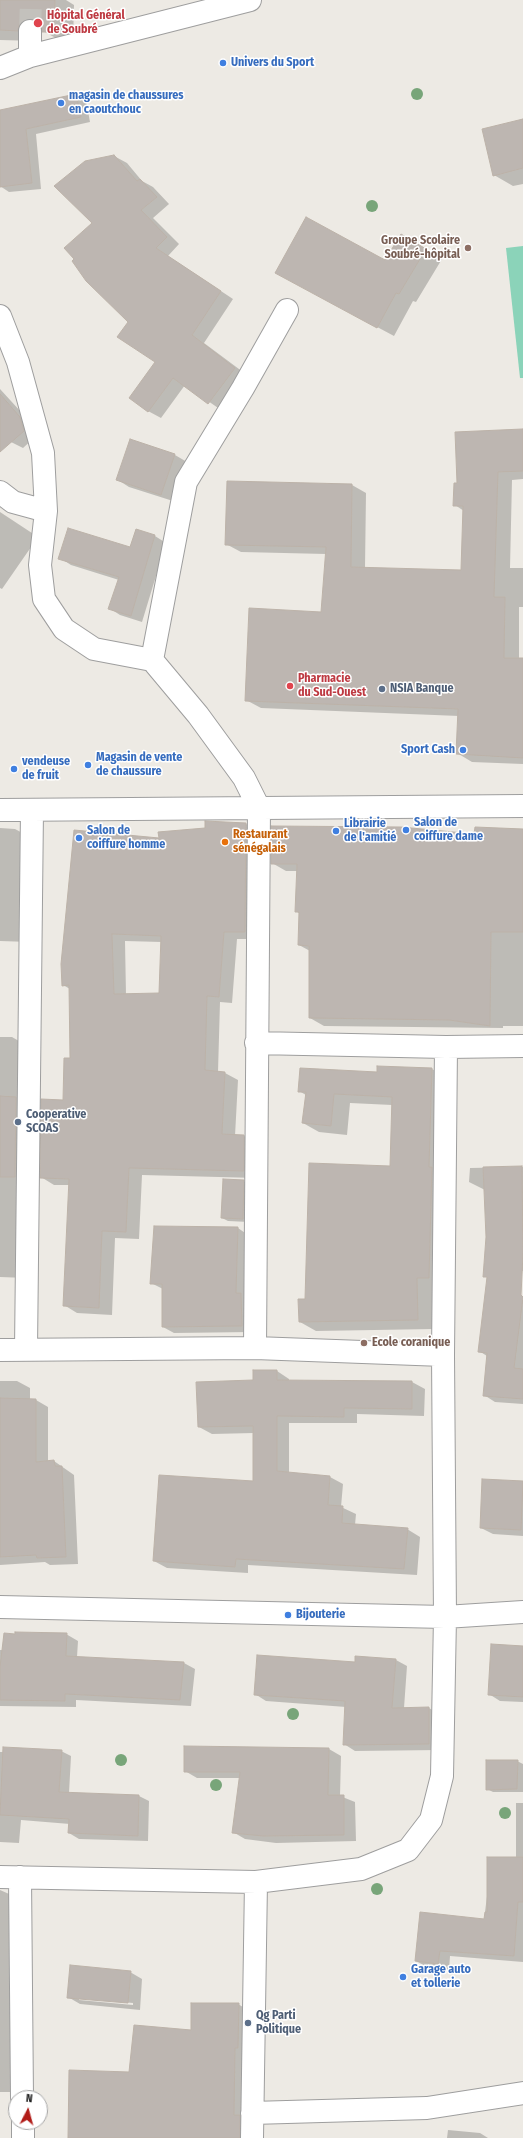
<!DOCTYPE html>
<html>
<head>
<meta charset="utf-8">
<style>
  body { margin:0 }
  #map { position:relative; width:523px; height:2138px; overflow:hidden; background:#edeae4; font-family:"Fira Sans Condensed",sans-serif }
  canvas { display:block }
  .north { position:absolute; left:8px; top:2090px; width:40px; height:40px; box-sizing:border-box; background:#fff; border:1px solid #a5a5a5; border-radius:50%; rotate:6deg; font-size:11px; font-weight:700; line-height:16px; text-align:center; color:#1d1d1d }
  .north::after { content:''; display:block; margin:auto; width:14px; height:18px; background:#b11c18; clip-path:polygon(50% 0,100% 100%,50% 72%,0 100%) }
</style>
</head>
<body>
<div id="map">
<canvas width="523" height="2138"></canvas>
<div class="north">N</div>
</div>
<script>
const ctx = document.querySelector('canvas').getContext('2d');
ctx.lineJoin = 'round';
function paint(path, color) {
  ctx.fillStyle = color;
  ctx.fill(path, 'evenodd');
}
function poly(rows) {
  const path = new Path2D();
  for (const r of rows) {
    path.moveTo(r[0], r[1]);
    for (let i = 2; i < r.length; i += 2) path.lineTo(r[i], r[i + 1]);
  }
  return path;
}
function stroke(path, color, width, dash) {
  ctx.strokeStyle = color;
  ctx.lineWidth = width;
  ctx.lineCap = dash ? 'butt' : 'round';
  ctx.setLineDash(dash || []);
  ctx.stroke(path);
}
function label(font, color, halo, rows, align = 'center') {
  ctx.font = font + ' "Fira Sans Condensed",sans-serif';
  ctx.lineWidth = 3;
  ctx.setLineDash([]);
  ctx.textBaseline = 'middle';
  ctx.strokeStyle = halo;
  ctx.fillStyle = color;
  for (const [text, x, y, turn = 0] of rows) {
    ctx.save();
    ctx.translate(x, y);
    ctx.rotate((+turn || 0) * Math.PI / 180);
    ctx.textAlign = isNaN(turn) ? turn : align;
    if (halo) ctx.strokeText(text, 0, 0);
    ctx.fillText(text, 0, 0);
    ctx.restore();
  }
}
const pitch = poly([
  [523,246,523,378,520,378,506,248]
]);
const shadow = poly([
  [0,0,66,0,74,5,73,43,63,42,43,31,38,36,37,41,0,40],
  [76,95,86,100,90,122,36,134,41,189,9,192,0,186,0,111],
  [523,120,523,184,513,186,494,175],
  [114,156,127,163,142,181,153,187,169,204,153,218,179,244,168,256,233,299,204,343,247,375,221,410,185,385,161,418,148,411,156,362,129,321,93,223],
  [401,235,442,259,416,302,413,301,394,336,293,282,386,261],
  [0,389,32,424,35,437,23,448,11,442,0,446],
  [523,429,523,479,512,480,510,568,523,568,523,607,519,607,519,659,523,659,523,764,472,762,457,753,459,716,261,708,246,700,322,613,326,554,241,552,226,544,352,485,366,493,365,568,462,571,464,511,455,505,458,484],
  [131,440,175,455,187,462,173,501,129,487,118,480],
  [0,512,38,537,2,589,0,588],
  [136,530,155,536,166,543,142,622,120,615,109,608,119,580,71,565,60,558,130,548],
  [206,822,246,824,259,831,258,939,237,939,232,1003,220,1002,218,1072,225,1073,238,1080,235,1136,244,1136,257,1143,257,1178,142,1175,139,1239,115,1238,112,1315,77,1313,64,1305,70,1185,54,1185,41,1177,64,1102,71,1059,70,989,63,985,160,839,206,829],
  [125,941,162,942,160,994,126,995],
  [0,828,15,829,28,836,30,942,0,941],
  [523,830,523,1026,503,1026,503,1028,324,1026,310,1018,310,951,299,945,300,914,296,911,298,871,286,871,272,863],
  [0,1037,12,1037,24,1044,27,1278,0,1277],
  [378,1067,432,1069,448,1078,434,1329,316,1331,300,1322,306,1300,391,1167,392,1105,350,1103,347,1135,319,1132,303,1123,306,1095,299,1091,378,1073],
  [523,1167,523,1271,498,1270,487,1237,485,1190,469,1182,470,1168],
  [243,1181,249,1184,249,1222,228,1221,222,1218],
  [238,1228,248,1235,252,1332,174,1333,163,1327,163,1289,151,1283],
  [486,1295,523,1300,523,1404,495,1402,484,1395,487,1356,479,1351],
  [277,1371,289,1379,289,1381,412,1382,425,1389,424,1416,357,1414,357,1423,289,1423,289,1473,330,1477,343,1484,341,1507,356,1514,355,1525,407,1529,420,1537,417,1575,248,1565,248,1573,167,1568,154,1561,254,1482,254,1433,212,1434,199,1427,254,1381],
  [0,1381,17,1381,30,1388,30,1400,36,1400,48,1407,48,1462,54,1461,74,1475,78,1564,50,1565,45,1562,0,1565],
  [483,1480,523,1482,523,1536,493,1534,481,1528],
  [4,1634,66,1634,78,1641,77,1657,184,1663,195,1669,191,1706,76,1700,76,1707,0,1706,0,1650,3,1650],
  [523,1647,523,1702,500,1701,489,1694],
  [396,1660,407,1666,404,1708,429,1708,440,1715,440,1750,355,1751,344,1744,346,1707,266,1701,255,1694,355,1663],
  [329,1749,341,1756,340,1796,355,1802,356,1841,276,1843,245,1839,233,1832,240,1778,197,1778,185,1771],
  [61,1751,71,1756,69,1793,139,1796,149,1801,148,1841,79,1839,69,1833,70,1824,21,1820,19,1843,0,1842,0,1752],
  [517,1761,523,1764,523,1792,493,1792,487,1789],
  [516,1803,523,1803,523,1962,450,1956,449,1970,427,1967,416,1961,484,1920,488,1888,516,1858],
  [0,1890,16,1897,20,2092,0,2092],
  [130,1972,142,1979,140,2010,80,2004,68,1997],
  [79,1998,133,2003,133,2005,79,2000],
  [238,2004,251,2012,252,2138,69,2138,130,2073,192,2032],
  [448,2130,480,2133,488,2138,447,2138]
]);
const building = poly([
  [0,0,55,0,54,32,42,32,41,24,30,19,23,20,19,25,18,31,0,30,0,0],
  [76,94,81,117,26,129,32,183,0,187,0,110,76,94],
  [523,119,523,168,493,176,482,129,523,119],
  [114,155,137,181,140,179,157,197,141,210,167,237,156,248,221,291,192,335,235,368,208,404,173,378,148,412,129,398,155,362,117,337,128,322,86,281,72,261,74,259,64,248,92,223,54,186,85,161,114,155],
  [306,217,385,260,401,234,426,249,399,294,396,293,377,328,275,273,306,217],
  [0,394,20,417,24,431,0,452,0,394],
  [523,429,523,471,498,472,494,597,505,597,504,658,523,658,523,758,456,754,458,709,245,701,249,608,321,612,326,547,225,545,227,481,352,484,351,567,461,570,463,506,453,506,454,483,457,483,455,432,523,429],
  [130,439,175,454,161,495,116,480,130,439],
  [68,528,130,547,136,529,155,535,131,616,108,609,119,577,58,559,68,528],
  [205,821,246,823,245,932,224,932,219,997,207,996,205,1070,225,1072,222,1134,244,1135,244,1171,129,1168,126,1232,102,1231,99,1308,63,1306,69,1179,40,1178,41,1099,63,1100,64,1058,70,1058,69,985,62,986,61,964,74,830,159,838,158,832,205,828,205,821],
  [112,934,161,936,159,993,114,994,112,934],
  [271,826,401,827,474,834,475,827,523,829,523,932,491,932,490,1026,449,1020,309,1018,309,946,298,945,299,912,295,912,297,864,271,864,271,826],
  [377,1066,432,1068,429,1167,432,1167,429,1278,417,1278,418,1320,299,1322,298,1299,305,1299,309,1163,390,1166,392,1097,334,1094,331,1126,302,1123,306,1092,298,1092,300,1068,377,1072,377,1066],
  [0,1096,16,1097,15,1177,0,1177,0,1096],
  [522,1166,523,1254,521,1295,523,1297,514,1368,523,1369,523,1399,483,1396,487,1353,478,1352,487,1277,483,1277,486,1237,483,1167,522,1166],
  [223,1179,244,1180,243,1219,221,1218,223,1179],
  [154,1226,238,1227,236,1293,241,1293,242,1326,162,1327,162,1284,150,1284,154,1226],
  [253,1370,277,1370,277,1380,412,1381,412,1409,344,1408,344,1417,277,1416,277,1471,330,1476,328,1505,343,1506,342,1523,408,1528,404,1569,236,1559,235,1567,153,1561,159,1475,253,1481,253,1426,198,1427,196,1382,253,1380,253,1370],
  [0,1398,36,1399,36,1462,54,1460,55,1466,62,1466,66,1557,37,1558,36,1555,0,1557,0,1398],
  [482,1479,523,1481,521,1530,480,1528,482,1479],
  [15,1632,67,1633,66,1656,184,1662,180,1700,65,1694,65,1701,0,1700,0,1667,4,1633,15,1634,15,1632],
  [491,1644,523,1646,523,1697,488,1695,491,1644],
  [257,1655,355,1662,355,1656,396,1659,392,1708,429,1707,429,1744,343,1745,345,1701,254,1695,257,1655],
  [184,1746,329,1748,328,1795,344,1795,344,1835,263,1836,232,1833,240,1772,184,1772,184,1746],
  [3,1747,62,1750,59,1792,139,1795,138,1836,68,1833,69,1819,0,1815,3,1747],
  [486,1760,518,1760,517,1789,486,1790,486,1760],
  [487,1857,523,1857,523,1902,518,1902,514,1956,440,1951,438,1964,415,1961,420,1912,484,1919,485,1912,487,1912,487,1857],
  [70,1965,131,1971,128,2003,67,1998,70,1965],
  [191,2003,239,2003,238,2048,235,2048,234,2115,240,2115,240,2138,68,2138,69,2070,129,2072,134,2025,191,2030,191,2003]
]);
const minorTunnel = poly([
  [30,31,31,0]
]);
const minor = poly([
  [30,31,30,56],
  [0,68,30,56,250,0],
  [0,316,18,362,43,453,46,511,40,565,44,599,64,629,94,649,152,660,198,715,244,778,259,808,255,1348],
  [0,492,13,502,46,511],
  [152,660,186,482,243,388,287,310],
  [0,810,523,806],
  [256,1043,446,1047,523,1046],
  [26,1349,32,810],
  [0,1350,255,1348,443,1355],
  [0,1607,445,1617,523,1612],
  [0,1877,256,1882,361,1869,408,1850,431,1820,442,1776,445,1617,443,1355,446,1047],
  [20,1877,22,2098],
  [252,2113,427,2108,523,2093],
  [23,2122,23,2138],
  [252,2138,256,1882]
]);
const trees = [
  [417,94],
  [372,206],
  [293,1714],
  [121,1760],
  [216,1785],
  [505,1813],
  [377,1889]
];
const markers = [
  [38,23,5,"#e0444e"],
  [223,63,4,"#3f7fe0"],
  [61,103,4,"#3f7fe0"],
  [468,248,4,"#8d6e63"],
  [290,686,4,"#e0444e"],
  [382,689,4,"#5c6f8a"],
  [463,750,4,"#3f7fe0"],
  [88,765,4,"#3f7fe0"],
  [14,769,4,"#3f7fe0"],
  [406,830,4,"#3f7fe0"],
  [336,831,4,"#3f7fe0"],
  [79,838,4,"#3f7fe0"],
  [225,842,4,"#e8710a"],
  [18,1122,4,"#5c6f8a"],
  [364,1343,4,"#8d6e63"],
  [288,1615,4,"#3f7fe0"],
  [403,1977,4,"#3f7fe0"],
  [248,2023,4,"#5c6f8a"]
];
const healthNames = [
  ["Hôpital Général",47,16],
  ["de Soubré",47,30],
  ["Pharmacie",298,679],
  ["du Sud-Ouest",298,693]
];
const shopNames = [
  ["Univers du Sport",231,63],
  ["magasin de chaussures",69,96],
  ["en caoutchouc",69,110],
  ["Sport Cash",455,750,"right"],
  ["Magasin de vente",96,758],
  ["de chaussure",96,772],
  ["vendeuse",22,762],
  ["de fruit",22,776],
  ["Salon de",414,823],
  ["coiffure dame",414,837],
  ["Librairie",344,824],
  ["de l'amitié",344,838],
  ["Salon de",87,831],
  ["coiffure homme",87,845],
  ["Bijouterie",296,1615],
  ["Garage auto",411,1970],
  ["et tollerie",411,1984]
];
const educationNames = [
  ["Groupe Scolaire",460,241],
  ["Soubré-hôpital",460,255],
  ["Ecole coranique",372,1343,"left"]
];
const serviceNames = [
  ["NSIA Banque",390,689],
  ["Cooperative",26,1115],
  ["SCOAS",26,1129],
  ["Qg Parti",256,2016],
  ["Politique",256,2030]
];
const foodNames = [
  ["Restaurant",233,835],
  ["sénégalais",233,849]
];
paint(pitch, '#8bd3b9');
paint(shadow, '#0003');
paint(building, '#bdb6b1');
stroke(building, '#bcb2a8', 1);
stroke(minorTunnel, '#c3c1bc', 22, [22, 11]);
stroke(minor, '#9e9e9e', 24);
stroke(minor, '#fff', 22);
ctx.fillStyle = '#78a579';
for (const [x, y] of trees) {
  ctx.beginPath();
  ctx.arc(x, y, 6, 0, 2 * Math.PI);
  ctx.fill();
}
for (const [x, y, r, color] of markers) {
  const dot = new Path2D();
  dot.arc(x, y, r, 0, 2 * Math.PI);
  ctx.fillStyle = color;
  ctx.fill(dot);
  stroke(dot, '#fff', 1.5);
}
label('bold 12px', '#be3a42', '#fff', healthNames, 'left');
label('bold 12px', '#366cbe', '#fff', shopNames, 'left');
label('bold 12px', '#785e54', '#fff', educationNames, 'right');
label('bold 12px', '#4e5e75', '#fff', serviceNames, 'left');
label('bold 12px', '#c56008', '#fff', foodNames, 'left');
</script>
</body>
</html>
